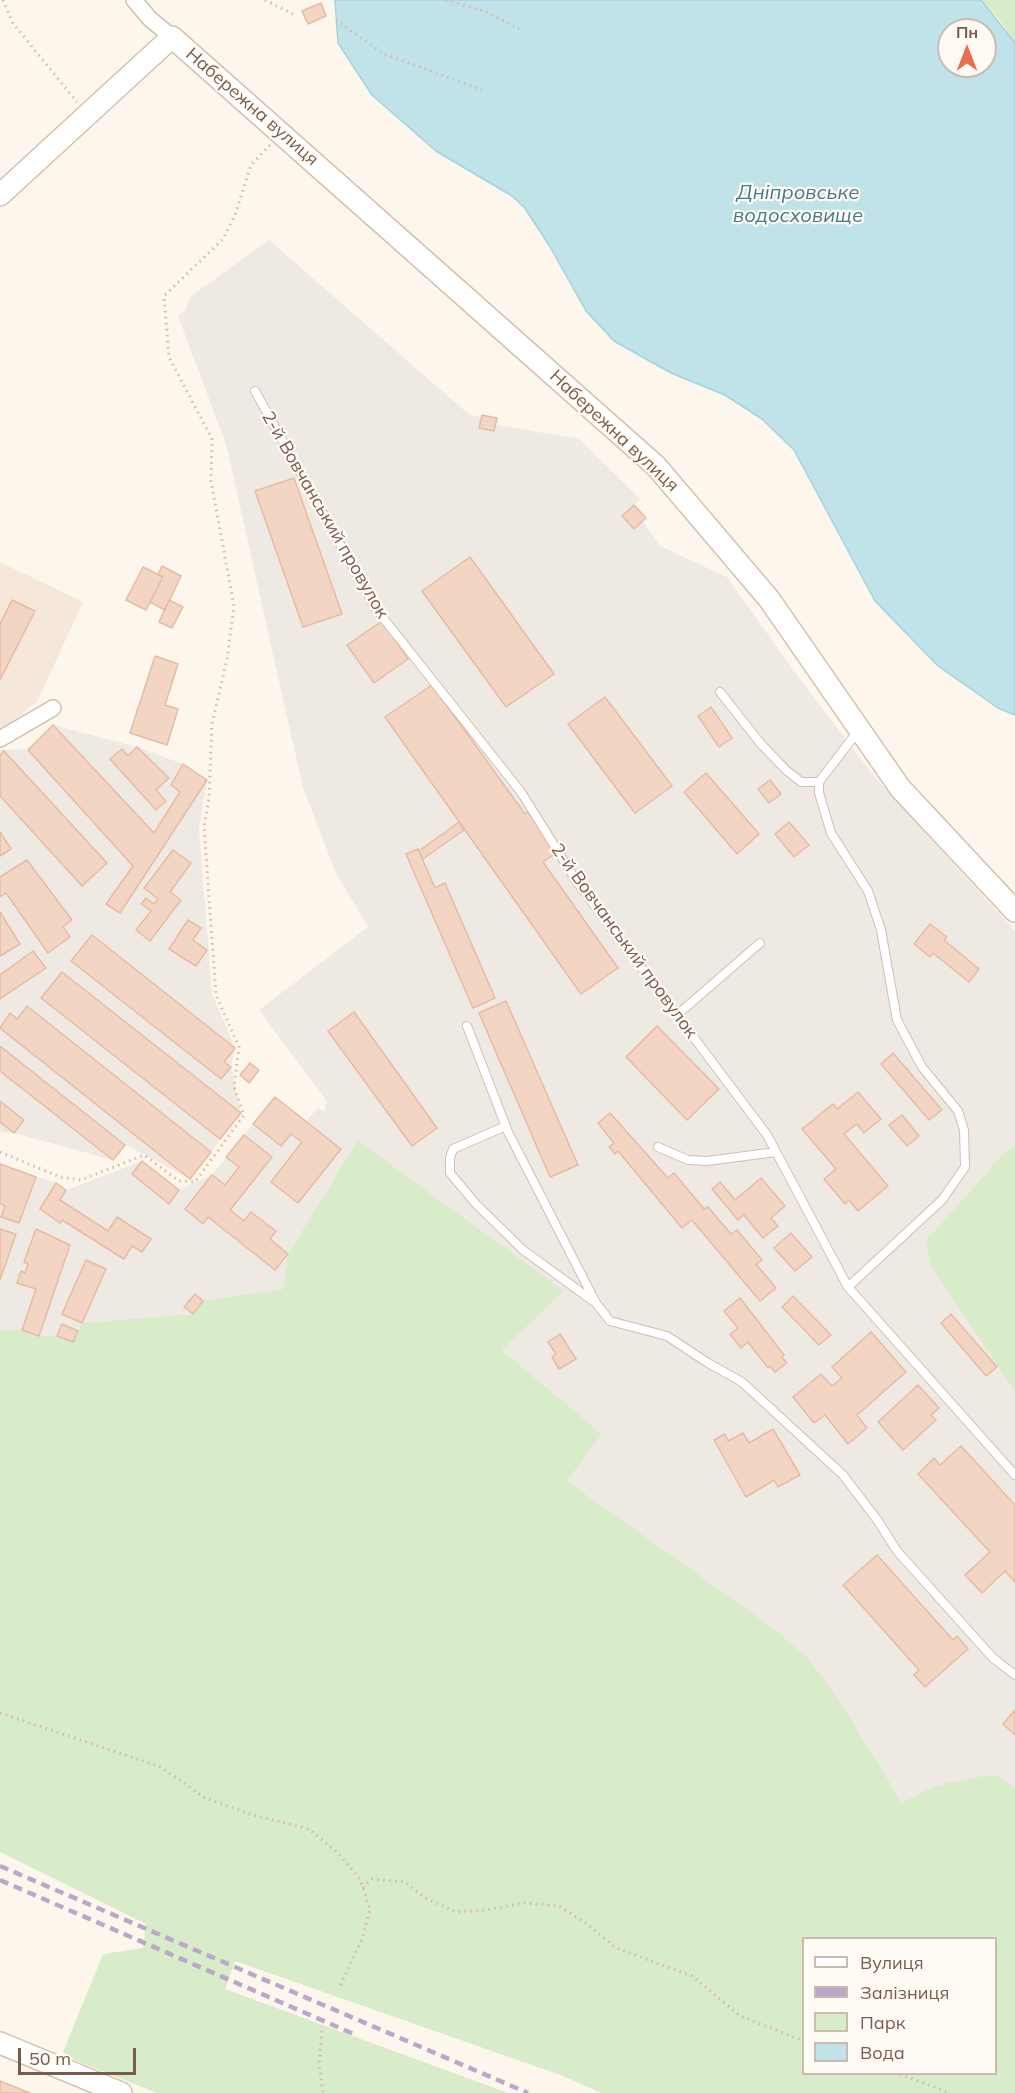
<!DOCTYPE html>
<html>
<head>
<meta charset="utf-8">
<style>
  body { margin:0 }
  #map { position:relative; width:1015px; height:2093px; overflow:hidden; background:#fdf6ec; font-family:Mulish,sans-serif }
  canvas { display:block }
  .legend { position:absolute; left:802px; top:1937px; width:195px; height:138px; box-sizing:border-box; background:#fffaf3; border:2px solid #cabbb1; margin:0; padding:8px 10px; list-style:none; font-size:18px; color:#7a5c4d }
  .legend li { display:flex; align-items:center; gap:12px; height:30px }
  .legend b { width:30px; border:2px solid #cabbb1 }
  .north { position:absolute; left:937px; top:18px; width:60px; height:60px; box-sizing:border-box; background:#fffaf3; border:2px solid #cabbb1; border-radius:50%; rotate:0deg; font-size:16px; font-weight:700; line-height:24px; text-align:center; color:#7a5c4d }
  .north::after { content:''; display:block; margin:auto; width:21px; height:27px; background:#e76f51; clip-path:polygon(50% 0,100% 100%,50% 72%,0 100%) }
  .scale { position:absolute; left:18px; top:2048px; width:118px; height:27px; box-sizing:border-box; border:3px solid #7a5c4d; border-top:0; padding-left:8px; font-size:18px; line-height:21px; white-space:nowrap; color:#7a5c4d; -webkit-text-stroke:4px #fffaf3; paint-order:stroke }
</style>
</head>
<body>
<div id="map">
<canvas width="1015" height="2093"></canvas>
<ul class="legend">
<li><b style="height:8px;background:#fff"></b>Вулиця</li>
<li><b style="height:8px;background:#b9a8c9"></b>Залізниця</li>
<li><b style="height:16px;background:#d8ecc9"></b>Парк</li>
<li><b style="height:16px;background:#bfe3e8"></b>Вода</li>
</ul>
<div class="north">Пн</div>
<div class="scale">50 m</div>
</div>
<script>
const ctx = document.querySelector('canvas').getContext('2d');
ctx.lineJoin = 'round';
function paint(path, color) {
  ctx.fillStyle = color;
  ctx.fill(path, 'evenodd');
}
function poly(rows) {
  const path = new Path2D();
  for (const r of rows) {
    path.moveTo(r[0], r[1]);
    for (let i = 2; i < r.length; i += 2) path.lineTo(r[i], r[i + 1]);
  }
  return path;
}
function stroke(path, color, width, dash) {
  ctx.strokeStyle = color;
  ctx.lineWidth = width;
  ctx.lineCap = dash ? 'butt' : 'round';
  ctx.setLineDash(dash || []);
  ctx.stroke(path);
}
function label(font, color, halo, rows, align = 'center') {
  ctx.font = font + ' Mulish,sans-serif';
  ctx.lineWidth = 4.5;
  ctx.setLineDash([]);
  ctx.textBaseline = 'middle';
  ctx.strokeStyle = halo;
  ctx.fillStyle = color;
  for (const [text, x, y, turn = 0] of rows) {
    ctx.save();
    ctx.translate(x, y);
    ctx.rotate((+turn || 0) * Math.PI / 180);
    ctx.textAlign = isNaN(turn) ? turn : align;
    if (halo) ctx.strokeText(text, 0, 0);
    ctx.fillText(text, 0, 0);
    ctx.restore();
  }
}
const residential = poly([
  [0,562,83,602,37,702,11,723,0,728]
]);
const industrial = poly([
  [269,240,465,411,473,416,497,418,496,425,579,439,640,499,634,505,646,518,643,522,660,546,727,577,796,674,877,780,1015,931,1015,1788,998,1775,934,1786,902,1804,840,1701,809,1659,772,1627,567,1481,602,1434,502,1350,563,1291,289,1254,284,1289,204,1301,193,1314,82,1323,73,1342,57,1336,39,1336,22,1330,0,1330,0,1164,56,1183,66,1190,142,1161,179,1190,212,1175,275,1097,306,1121,318,1108,324,1112,327,1101,259,1010,368,927,336,873,303,788,226,444,178,316,185,311,190,297],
  [53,725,137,747,183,764,207,780,199,829,212,994,235,1048,231,1067,241,1113,190,1179,126,1145,113,1160,14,1133,0,1132,0,749,28,750]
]);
const green = poly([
  [981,0,1015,0,1015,43,1000,21],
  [358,1141,564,1291,502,1350,602,1434,567,1481,772,1627,809,1659,840,1701,902,1803,934,1786,977,1777,998,1775,1015,1788,1015,2093,601,2093,563,2076,235,1961,225,1989,508,2093,157,2093,74,2060,63,2052,103,1954,143,1948,146,1924,0,1852,0,1330,22,1330,39,1336,57,1336,73,1342,82,1323,192,1314,203,1301,283,1289,288,1254],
  [804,1938,996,1938,996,2074,804,2074],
  [1015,1145,1015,1391,932,1268,926,1241,1006,1151]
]);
const water = poly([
  [335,0,981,0,1015,43,1015,715,998,708,938,666,875,601,794,450,762,419,725,395,671,373,614,341,586,311,549,245,524,207,512,196,436,151,372,95,338,43,335,0],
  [949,30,985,30,985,66,949,66,949,30]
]);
const building = poly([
  [321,3,326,16,308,24,302,11,321,3],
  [482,415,497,418,494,431,479,428,482,415],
  [294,478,342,614,303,627,255,491,294,478],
  [634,505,646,518,634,529,622,516,634,505],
  [470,557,554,674,506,707,422,591,470,557],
  [162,566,181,576,165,610,150,602,163,577,158,574,162,566],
  [143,567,163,577,146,610,126,600,143,567],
  [12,600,35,611,0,680,0,624,12,600],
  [169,600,183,607,172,628,159,622,169,600],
  [382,621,408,659,374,683,347,645,382,621],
  [155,656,178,664,165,705,178,709,167,745,130,733,155,656],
  [432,685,525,814,529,811,558,852,543,862,618,968,581,994,385,717,432,685],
  [605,697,672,786,635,813,568,724,605,697],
  [711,707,732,738,719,747,698,716,711,707],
  [53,725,154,833,180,792,171,785,183,764,207,780,120,913,106,904,133,866,28,750,53,725],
  [137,747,169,778,156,790,166,801,156,810,110,759,122,749,128,756,137,747],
  [4,751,107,863,82,886,0,796,0,755,4,751],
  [706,773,759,834,737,854,684,792,706,773],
  [770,780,781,794,769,803,758,789,770,780],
  [459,822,464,830,423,859,419,851,459,822],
  [789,822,809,845,794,857,775,834,789,822],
  [0,832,11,849,0,856,0,832],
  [418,849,435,888,445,883,495,998,473,1008,406,854,418,849],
  [173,850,191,863,170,892,181,900,150,941,136,930,151,911,141,904,146,898,154,904,158,899,144,888,173,850],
  [27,860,72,920,63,927,70,937,48,953,6,893,0,897,0,877,27,860],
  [0,912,20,944,0,956,0,912],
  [188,920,201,928,193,940,207,950,196,966,169,949,188,920],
  [930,924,947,937,944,940,979,969,969,982,933,953,930,957,914,944,930,924],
  [92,935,235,1048,224,1062,231,1067,221,1079,71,961,92,935],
  [33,951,46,968,0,999,0,975,33,951],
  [62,972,241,1113,220,1139,41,998,62,972],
  [506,1001,578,1165,550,1177,479,1013,506,1001],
  [27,1006,211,1152,190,1179,0,1028,10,1013,17,1019,27,1006],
  [354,1012,437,1128,412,1146,328,1031,354,1012],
  [657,1026,719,1089,687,1120,626,1057,657,1026],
  [0,1046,125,1145,113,1160,0,1071,0,1046],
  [893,1053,942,1110,929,1120,881,1064,893,1053],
  [250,1063,259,1070,249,1083,240,1075,250,1063],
  [858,1092,881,1119,864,1133,857,1124,844,1134,888,1186,858,1211,849,1200,845,1204,824,1179,836,1169,802,1129,833,1104,837,1109,858,1092],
  [275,1097,341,1149,298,1203,271,1182,302,1142,291,1134,281,1146,253,1124,275,1097],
  [0,1101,24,1120,14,1133,0,1122,0,1101],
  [610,1113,668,1178,674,1173,704,1209,708,1207,731,1234,737,1230,762,1260,756,1264,776,1288,760,1301,692,1220,682,1228,618,1151,615,1154,609,1147,614,1143,598,1123,610,1113],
  [902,1115,919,1136,907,1146,889,1125,902,1115],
  [244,1135,272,1157,230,1210,244,1221,251,1212,276,1231,270,1239,288,1254,275,1270,208,1217,203,1224,185,1209,212,1175,225,1185,239,1167,226,1157,244,1135],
  [142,1161,179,1190,169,1204,132,1174,142,1161],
  [0,1164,36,1177,19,1223,1,1217,5,1206,0,1204,0,1164],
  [761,1178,785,1206,771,1218,778,1226,763,1238,744,1215,738,1220,712,1189,720,1182,735,1200,761,1178],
  [56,1183,66,1190,60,1200,108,1231,117,1217,151,1239,142,1252,132,1246,124,1259,62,1220,60,1223,40,1209,56,1183],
  [0,1229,16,1234,0,1280,0,1229],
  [36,1229,70,1245,39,1336,22,1330,36,1289,17,1283,21,1271,25,1273,28,1264,24,1262,36,1229],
  [791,1233,812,1257,795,1271,774,1248,791,1233],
  [86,1260,106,1269,82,1323,62,1314,86,1260],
  [195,1294,203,1301,193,1314,184,1307,195,1294],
  [793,1296,831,1335,819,1345,782,1307,793,1296],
  [740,1298,784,1355,782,1357,787,1363,775,1372,770,1366,768,1368,748,1342,741,1348,730,1334,738,1328,724,1311,740,1298],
  [951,1314,997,1367,986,1376,941,1323,951,1314],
  [62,1324,78,1331,73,1342,57,1336,62,1324],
  [871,1332,906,1372,857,1415,867,1428,848,1444,825,1415,814,1423,793,1397,821,1374,832,1386,842,1378,832,1367,871,1332],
  [560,1334,576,1359,559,1369,552,1357,556,1354,548,1342,560,1334],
  [918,1385,939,1408,931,1415,936,1420,903,1450,878,1422,918,1385],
  [773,1429,800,1475,778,1487,774,1480,746,1497,714,1440,725,1434,728,1441,743,1433,749,1443,773,1429],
  [961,1446,1015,1505,1015,1582,1005,1571,982,1593,965,1575,990,1552,918,1474,934,1458,940,1465,961,1446],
  [877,1555,953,1640,957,1636,968,1649,925,1687,914,1675,919,1670,843,1585,877,1555],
  [1015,1710,1015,1735,1003,1724,1015,1710],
  [0,2081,30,2093,0,2093,0,2081]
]);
const path = poly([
  [3,0,12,22,77,102],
  [265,0,293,14],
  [446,0,487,12,519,29],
  [336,20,384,54,485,91],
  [0,1152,60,1177,81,1180,144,1155,179,1181,195,1182,244,1115,234,1087,239,1047,216,995,204,827,209,798,212,724,227,659,234,606,211,481,212,439,169,357,164,296,223,239,235,215,251,165,270,145],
  [0,1713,161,1767,205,1798,253,1815,309,1829,338,1853,360,1879,370,1909,362,1939,340,1986],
  [363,1888,372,1879,405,1882,425,1898,456,1912,486,1910,525,1903,559,1906,587,1924,616,1948,692,1976,740,2016,804,2041],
  [322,2031,319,2064,323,2093],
  [900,2074,950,2093]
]);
const lane = poly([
  [255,391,376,609,521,792,577,882,767,1135,848,1287,1015,1475],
  [720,692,761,744,786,770,801,782,819,782],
  [677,1015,760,943],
  [467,1026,508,1132,596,1303,610,1321,667,1336,708,1363,742,1382,843,1475,878,1521,897,1551,993,1658,1015,1675],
  [506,1126,453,1149,450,1158,450,1173,476,1204,523,1250,593,1301],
  [658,1147,688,1160,707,1161,776,1152],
  [848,1287,942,1200,965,1167,964,1130,958,1111,922,1067,897,1020,881,930,868,891,831,833,819,793,819,782,858,731]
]);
const street = poly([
  [134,0,150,19,172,37],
  [0,739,53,708]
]);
const secondary = poly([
  [0,195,172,37,656,466,769,599,900,788,1015,911],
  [0,2043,121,2093]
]);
const rail = poly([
  [0,1866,528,2093],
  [0,1880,356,2035]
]);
const streetNames = [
  ["Набережна вулиця",252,107,41],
  ["Набережна вулиця",614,431,43],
  ["2-й Вовчанський провулок",325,515,60],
  ["2-й Вовчанський провулок",624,941,54]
];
const waterNames = [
  ["Дніпровське",798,193],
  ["водосховище",798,216]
];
paint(residential, '#f5e8da');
paint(industrial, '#efe9e4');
paint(green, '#d8ecc9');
paint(water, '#bfe3e8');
stroke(water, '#a5d3da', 1.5);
paint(building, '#f3d5c3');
stroke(building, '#e6bba3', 1.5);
stroke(lane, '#d1beb0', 10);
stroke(street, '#d1beb0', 18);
stroke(secondary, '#d6c0b0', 24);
stroke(path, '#d9b8a5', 3, [1.5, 4.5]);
stroke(lane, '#fff', 8);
stroke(street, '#fff', 15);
stroke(secondary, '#fff', 21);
stroke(rail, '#b9a8c9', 4.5, [9, 6]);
label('18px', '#7a5c4d', '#fffaf3', streetNames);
label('italic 20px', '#437c86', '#fffaf3', waterNames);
</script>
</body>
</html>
